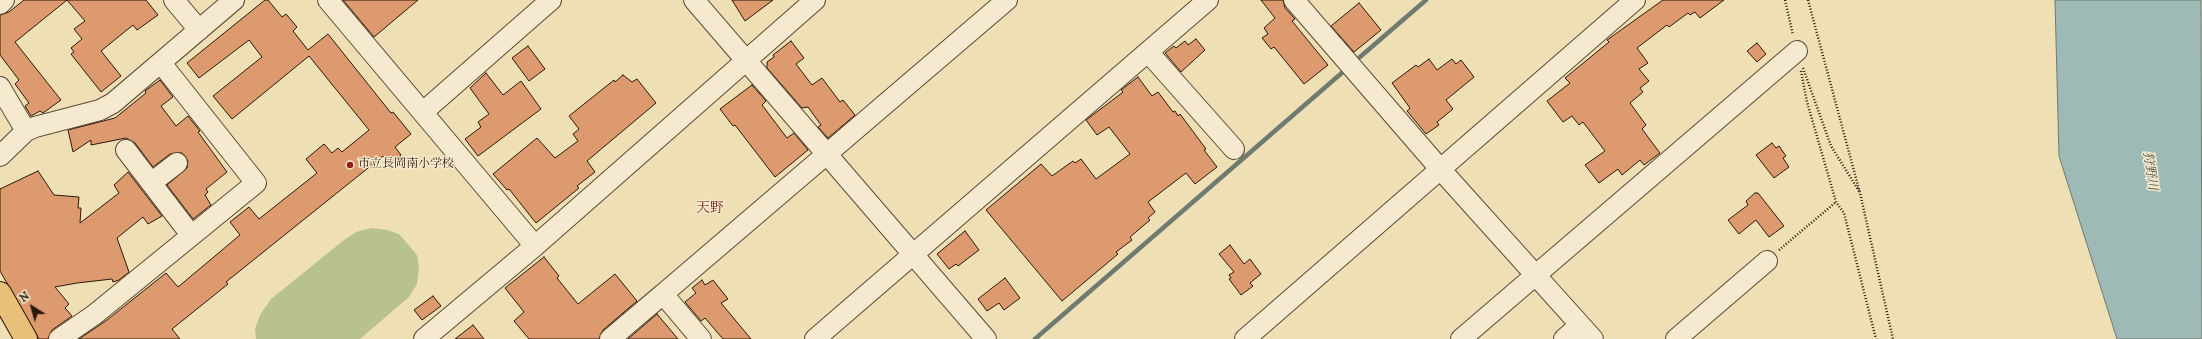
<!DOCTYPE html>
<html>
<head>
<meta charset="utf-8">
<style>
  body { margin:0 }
  #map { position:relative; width:2202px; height:339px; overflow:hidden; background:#efdfb5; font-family:"IM FELL DW Pica",serif }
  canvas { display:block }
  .north { position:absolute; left:12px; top:287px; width:40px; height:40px; -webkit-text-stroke:3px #f5eacf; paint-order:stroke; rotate:323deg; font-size:11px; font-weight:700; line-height:16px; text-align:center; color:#2a1909 }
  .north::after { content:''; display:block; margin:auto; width:14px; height:18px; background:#2a1909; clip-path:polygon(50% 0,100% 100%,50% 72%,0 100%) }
</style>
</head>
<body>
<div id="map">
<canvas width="2202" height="339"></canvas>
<div class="north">N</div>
</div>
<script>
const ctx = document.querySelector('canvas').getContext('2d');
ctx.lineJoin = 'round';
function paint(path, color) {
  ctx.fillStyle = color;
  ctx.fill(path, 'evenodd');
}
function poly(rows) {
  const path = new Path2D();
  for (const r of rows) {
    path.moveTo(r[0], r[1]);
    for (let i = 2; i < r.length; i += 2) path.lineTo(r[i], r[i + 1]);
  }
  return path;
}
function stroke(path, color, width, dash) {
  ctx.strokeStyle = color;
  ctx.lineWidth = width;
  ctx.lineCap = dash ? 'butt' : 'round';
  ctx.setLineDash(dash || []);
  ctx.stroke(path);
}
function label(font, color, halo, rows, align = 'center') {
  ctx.font = font + ' "IM FELL DW Pica","Noto Serif JP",serif';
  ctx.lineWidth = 3;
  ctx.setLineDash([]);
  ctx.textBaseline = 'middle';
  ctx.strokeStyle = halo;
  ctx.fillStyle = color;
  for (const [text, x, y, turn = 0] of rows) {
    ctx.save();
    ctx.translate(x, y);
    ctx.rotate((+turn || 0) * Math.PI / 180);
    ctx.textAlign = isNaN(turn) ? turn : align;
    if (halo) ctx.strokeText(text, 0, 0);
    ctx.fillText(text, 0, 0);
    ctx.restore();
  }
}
const green = poly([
  [371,228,387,230,399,234,417,255,419,267,417,284,409,297,360,339,256,339,255,329,260,315,271,299,344,240,356,232]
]);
const water = poly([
  [2055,0,2201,0,2202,339,2117,339,2059,156,2055,0]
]);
const stream = poly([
  [1360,57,1426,0],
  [1035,339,1344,71]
]);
const building = poly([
  [24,0,67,0,15,42,61,100,43,113,40,111,31,116,25,106,29,103,15,84,19,80,0,55,0,15,9,12,24,0],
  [67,0,146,0,158,15,137,30,133,25,101,51,121,76,101,92,71,54,74,52,71,48,82,39,74,29,85,21,67,0],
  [265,0,268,0,282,17,286,14,297,27,293,31,308,50,328,34,391,113,393,112,411,134,395,147,401,155,390,164,383,156,226,282,228,284,172,329,180,339,79,339,107,320,166,273,178,287,240,235,230,222,249,207,259,219,317,173,306,159,324,144,332,153,338,148,342,152,369,130,309,56,232,119,213,96,262,57,249,40,199,78,187,63,265,0],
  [343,0,418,0,374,37,343,0],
  [732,0,773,0,745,21,732,0],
  [1261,0,1283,0,1285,8,1295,19,1292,21,1328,65,1304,84,1274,47,1271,49,1262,38,1268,34,1264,28,1275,18,1261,0],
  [1663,0,1724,0,1700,18,1695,12,1690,15,1688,13,1669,27,1667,25,1637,48,1648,63,1639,69,1649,81,1640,88,1643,92,1630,103,1646,125,1642,129,1660,153,1644,165,1640,160,1622,175,1618,169,1599,183,1585,165,1605,151,1583,122,1579,125,1572,116,1563,122,1547,101,1570,83,1565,78,1609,42,1607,40,1663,0],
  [1359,3,1381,30,1354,52,1331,26,1359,3],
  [1196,39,1205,50,1181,72,1165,53,1174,46,1176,48,1185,41,1188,45,1196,39],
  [791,41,804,58,796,64,812,85,822,78,840,102,843,100,855,115,828,138,818,127,821,125,808,107,802,108,767,68,767,62,774,57,773,55,791,41],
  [1757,43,1766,54,1757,62,1747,51,1757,43],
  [528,46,545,69,529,81,512,58,528,46],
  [1429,59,1437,70,1452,59,1456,64,1461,60,1474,77,1446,100,1453,109,1437,122,1439,125,1426,134,1407,111,1410,108,1392,83,1416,65,1418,67,1429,59],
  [486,73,503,95,521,81,541,109,478,156,465,139,481,127,478,122,489,114,470,88,486,73],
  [623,75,632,82,637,79,656,103,587,161,595,172,577,186,579,188,536,223,509,189,507,190,493,174,537,138,555,158,578,141,573,134,579,129,569,116,614,80,615,82,623,75],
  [1138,77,1152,96,1158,92,1173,112,1175,111,1178,116,1180,114,1206,149,1204,150,1217,167,1195,184,1186,173,1148,202,1155,212,1148,218,1150,220,1130,237,1132,240,1116,252,1118,254,1062,301,986,210,1041,164,1052,176,1073,161,1075,163,1081,159,1096,179,1130,154,1109,127,1097,135,1086,120,1114,99,1123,92,1121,90,1138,77],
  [160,80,173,97,161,106,176,126,188,116,200,131,198,132,227,172,206,189,208,192,205,195,211,205,193,219,167,185,187,168,188,161,182,153,170,154,153,167,135,143,126,138,91,145,91,140,73,152,68,130,115,118,146,93,145,91,160,80],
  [752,85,766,101,762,105,787,138,794,133,808,150,775,177,735,125,733,126,720,109,752,85],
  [1772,143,1776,148,1779,146,1786,156,1783,158,1789,167,1774,178,1756,155,1772,143],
  [38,171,54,195,79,197,78,208,81,208,80,223,119,193,114,185,128,172,162,216,148,224,143,217,117,238,129,272,119,280,113,282,112,279,77,283,55,287,69,304,65,308,72,316,52,330,48,339,39,339,0,271,0,189,38,171],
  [1755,193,1758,193,1784,226,1769,237,1756,220,1739,234,1728,220,1748,205,1746,201,1755,193],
  [965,231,979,250,958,266,956,264,949,269,937,254,965,231],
  [1230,245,1244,264,1250,259,1261,274,1250,283,1253,286,1241,295,1229,279,1231,278,1229,275,1234,272,1219,254,1230,245],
  [544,257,559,276,557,278,578,304,615,274,637,301,603,330,599,339,529,339,514,321,524,312,505,288,544,257],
  [1005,278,1020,298,1004,310,999,303,987,311,978,299,1005,278],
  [702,280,705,285,713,280,728,299,721,303,751,339,723,339,705,318,701,321,685,302,696,293,692,288,702,280],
  [433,296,441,306,422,320,414,310,433,296],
  [657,314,678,339,628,339,657,314],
  [473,325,484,339,455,339,473,325]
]);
const path = poly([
  [1785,0,1793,35],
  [1808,0,1860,193,1893,339],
  [1803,68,1831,146,1859,191],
  [1801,71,1807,102,1836,202,1844,213,1876,339],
  [1779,250,1836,202]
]);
const minor = poly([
  [174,0,199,30],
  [328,0,535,246],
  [694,0,986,339],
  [1294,0,1441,170,1593,339],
  [0,4,4,0],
  [1148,52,1234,149],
  [0,87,26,131],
  [423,112,551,0],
  [126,150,191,235],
  [0,156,26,131,35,127,100,110,113,103,234,0],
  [151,183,177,163],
  [59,339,94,315,256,183,161,63],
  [424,339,535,246,815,0],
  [610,339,663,294],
  [701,339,663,294,1007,0],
  [815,339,1208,0],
  [1245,339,1635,0],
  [1461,339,1797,51],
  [1564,339,1580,325],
  [1676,339,1767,261]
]);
const major = poly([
  [0,293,26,339]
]);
const markers = [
  [350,165,4,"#8f2418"]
];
const poiNames = [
  ["市立長岡南小学校",358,165]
];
const waterNames = [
  ["狩野川",2149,171,82]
];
const quarterNames = [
  ["天野",710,209]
];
paint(green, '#b7c28e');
paint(water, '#9dbab7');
stroke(water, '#6f7a71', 1);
stroke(stream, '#6f7a71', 4.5);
paint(building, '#de9a6f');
stroke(building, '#2a1909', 1);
stroke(minor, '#5b4a34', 22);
stroke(major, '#2a1909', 24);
stroke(path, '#2a1909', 2.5, [1, 2]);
stroke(minor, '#f5eacf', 20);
stroke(major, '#e8c07a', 22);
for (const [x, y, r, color] of markers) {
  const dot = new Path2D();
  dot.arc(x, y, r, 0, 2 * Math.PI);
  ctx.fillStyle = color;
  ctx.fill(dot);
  stroke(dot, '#f5eacf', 1.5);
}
label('12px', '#2a1909', '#f5eacf', poiNames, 'left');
label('italic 13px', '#525146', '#f5eacf', waterNames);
label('14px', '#7a1f14', '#f5eacf', quarterNames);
</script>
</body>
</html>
